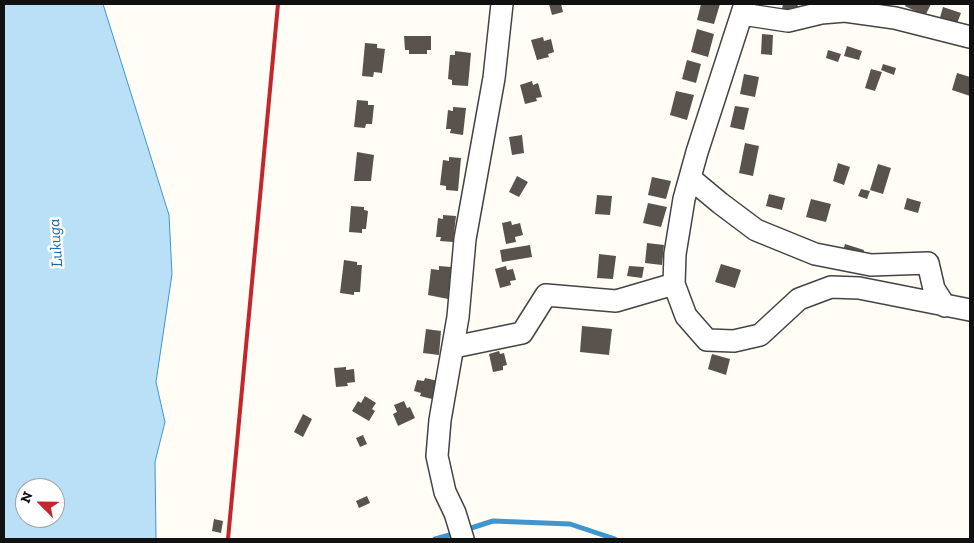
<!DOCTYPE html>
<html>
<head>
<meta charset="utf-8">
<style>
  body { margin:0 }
  #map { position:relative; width:974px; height:543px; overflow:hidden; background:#fffdf5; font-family:"Zilla Slab",serif }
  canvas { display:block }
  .frame { position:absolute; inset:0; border:5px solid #111; pointer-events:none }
  .north { position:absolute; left:15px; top:478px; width:50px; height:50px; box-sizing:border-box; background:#fff; border:1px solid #a0a0a0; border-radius:50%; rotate:293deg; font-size:14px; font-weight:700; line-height:20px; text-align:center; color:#111 }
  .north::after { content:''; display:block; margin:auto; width:18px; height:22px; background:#c4262e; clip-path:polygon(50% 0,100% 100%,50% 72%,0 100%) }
</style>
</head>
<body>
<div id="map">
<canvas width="974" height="543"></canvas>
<div class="frame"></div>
<div class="north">N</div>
</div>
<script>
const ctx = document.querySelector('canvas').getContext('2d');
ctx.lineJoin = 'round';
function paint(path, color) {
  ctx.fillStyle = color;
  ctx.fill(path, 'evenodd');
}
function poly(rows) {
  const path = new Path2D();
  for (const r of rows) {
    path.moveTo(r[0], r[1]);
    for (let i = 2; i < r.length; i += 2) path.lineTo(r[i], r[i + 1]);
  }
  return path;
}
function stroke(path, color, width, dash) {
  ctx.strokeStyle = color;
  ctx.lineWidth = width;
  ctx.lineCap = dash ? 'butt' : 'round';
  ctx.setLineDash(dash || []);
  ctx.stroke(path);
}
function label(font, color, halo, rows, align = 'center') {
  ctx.font = font + ' "Zilla Slab",serif';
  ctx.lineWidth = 5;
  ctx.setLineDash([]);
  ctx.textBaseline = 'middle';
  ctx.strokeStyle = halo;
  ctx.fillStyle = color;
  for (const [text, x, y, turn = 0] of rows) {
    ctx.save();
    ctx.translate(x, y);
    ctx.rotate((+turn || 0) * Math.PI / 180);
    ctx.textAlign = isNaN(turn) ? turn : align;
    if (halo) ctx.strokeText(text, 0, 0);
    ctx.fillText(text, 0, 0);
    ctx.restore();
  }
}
const water = poly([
  [4,4,103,4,169,215,172,274,156,382,165,422,155,462,156,539,4,539,4,4],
  [25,488,55,488,55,518,25,518,25,488]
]);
const stream = poly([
  [465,530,493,521,570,524,615,539],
  [435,539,457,533]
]);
const building = poly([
  [549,4,561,4,563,12,552,15],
  [701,4,720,4,714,24,697,20],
  [783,4,798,4,796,17,781,14],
  [906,4,931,4,925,16,905,6],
  [943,7,961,13,956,26,939,21],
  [697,29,714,34,708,57,691,52],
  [762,34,773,35,772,55,761,54],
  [404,36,431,36,431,50,427,50,427,54,409,54,409,50,405,50],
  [543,37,544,41,551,39,554,52,548,54,549,57,537,60,531,40],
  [365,43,377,44,377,48,385,49,382,73,374,72,373,77,362,76],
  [847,46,862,51,859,60,844,56],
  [828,50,841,54,838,62,826,58],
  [455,51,471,53,468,86,452,85,452,80,448,79,450,55,455,55],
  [687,60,701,64,696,83,682,79],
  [883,64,896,68,894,75,881,70],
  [871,69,882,72,875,91,865,88],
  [957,73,970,77,970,96,952,90],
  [744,74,759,77,755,97,740,94],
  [532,81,533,85,538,83,542,97,536,98,537,101,525,104,520,85],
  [676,91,694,95,687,120,670,115],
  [357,100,368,101,368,105,374,105,372,124,366,124,365,128,354,127],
  [735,106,749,108,744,130,730,127],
  [453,107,466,108,463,135,450,133,451,129,446,129,448,110,453,111],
  [522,135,524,153,512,155,509,137],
  [745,143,759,146,753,176,739,173],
  [357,152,374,155,371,181,354,181],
  [449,157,461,158,458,191,446,190,446,186,440,185,443,160,449,161],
  [838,163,850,167,844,185,833,181],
  [878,164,891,168,883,194,870,190],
  [517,176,528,182,519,197,509,192],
  [652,177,671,181,666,199,648,195],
  [861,189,870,191,867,199,858,196],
  [769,194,785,198,782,210,766,206],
  [597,195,612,196,610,215,595,214],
  [907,198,921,202,918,213,904,209],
  [811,199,831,204,826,222,806,217],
  [648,203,667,207,661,227,643,223],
  [351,206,364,207,364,210,368,211,366,229,362,229,362,233,349,232],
  [443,215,456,216,453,242,440,241,441,237,436,237,438,218,443,219],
  [511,221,512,225,520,223,523,235,515,237,516,242,506,244,502,223],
  [647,243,664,245,662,265,645,263],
  [845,244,864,250,861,263,841,258],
  [530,245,532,257,502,262,500,250],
  [599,254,616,256,613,279,597,278],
  [344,260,357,262,357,265,362,265,360,292,354,292,354,295,340,293],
  [721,264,741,270,735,288,715,282],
  [439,266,451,267,448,299,428,295,431,269,439,270],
  [506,266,507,270,513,269,516,280,510,281,511,285,500,288,495,269],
  [629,266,644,267,642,278,627,276],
  [582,326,612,329,609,355,580,352],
  [426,329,441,331,439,355,423,353],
  [499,351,500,354,504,353,507,365,503,366,503,370,493,372,489,354],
  [712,354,730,359,726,375,708,369],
  [346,367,346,370,354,369,355,382,347,383,348,386,336,387,334,368],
  [425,378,438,381,432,399,420,396,421,393,414,391,417,380,424,381],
  [365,396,376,403,372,409,375,411,369,421,352,411,358,401,361,403],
  [404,401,407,408,410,407,415,418,398,426,393,414,397,412,394,405],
  [303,414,312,419,303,437,294,432],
  [363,435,367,444,360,447,356,438],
  [367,496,370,503,359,508,356,501],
  [214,519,223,521,221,533,212,531]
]);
const minor = poly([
  [745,4,697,152,684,199,675,254,674,284,686,316,707,340,734,341,760,335,799,299,831,287,859,288,970,310],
  [742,14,788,21,821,13,845,11,895,18,970,37],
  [690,178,720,203,756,230,815,254,871,265,928,263,934,289,945,306],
  [454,347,522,333,546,295,616,301,674,284],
  [463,539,455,513,445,492,437,456,440,420,458,317,465,239,494,78,502,4]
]);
const rail = poly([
  [228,539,278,4]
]);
const waterNames = [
  ["Lukuga",56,243,-94]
];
paint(water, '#b9e0f7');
stroke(water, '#3f96cf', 1);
stroke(stream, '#3f96cf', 5);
paint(building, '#5a524d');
stroke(minor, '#444', 24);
stroke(minor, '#fff', 21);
stroke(rail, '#c4262e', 4);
label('italic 16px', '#1768a6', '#fff', waterNames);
</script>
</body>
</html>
